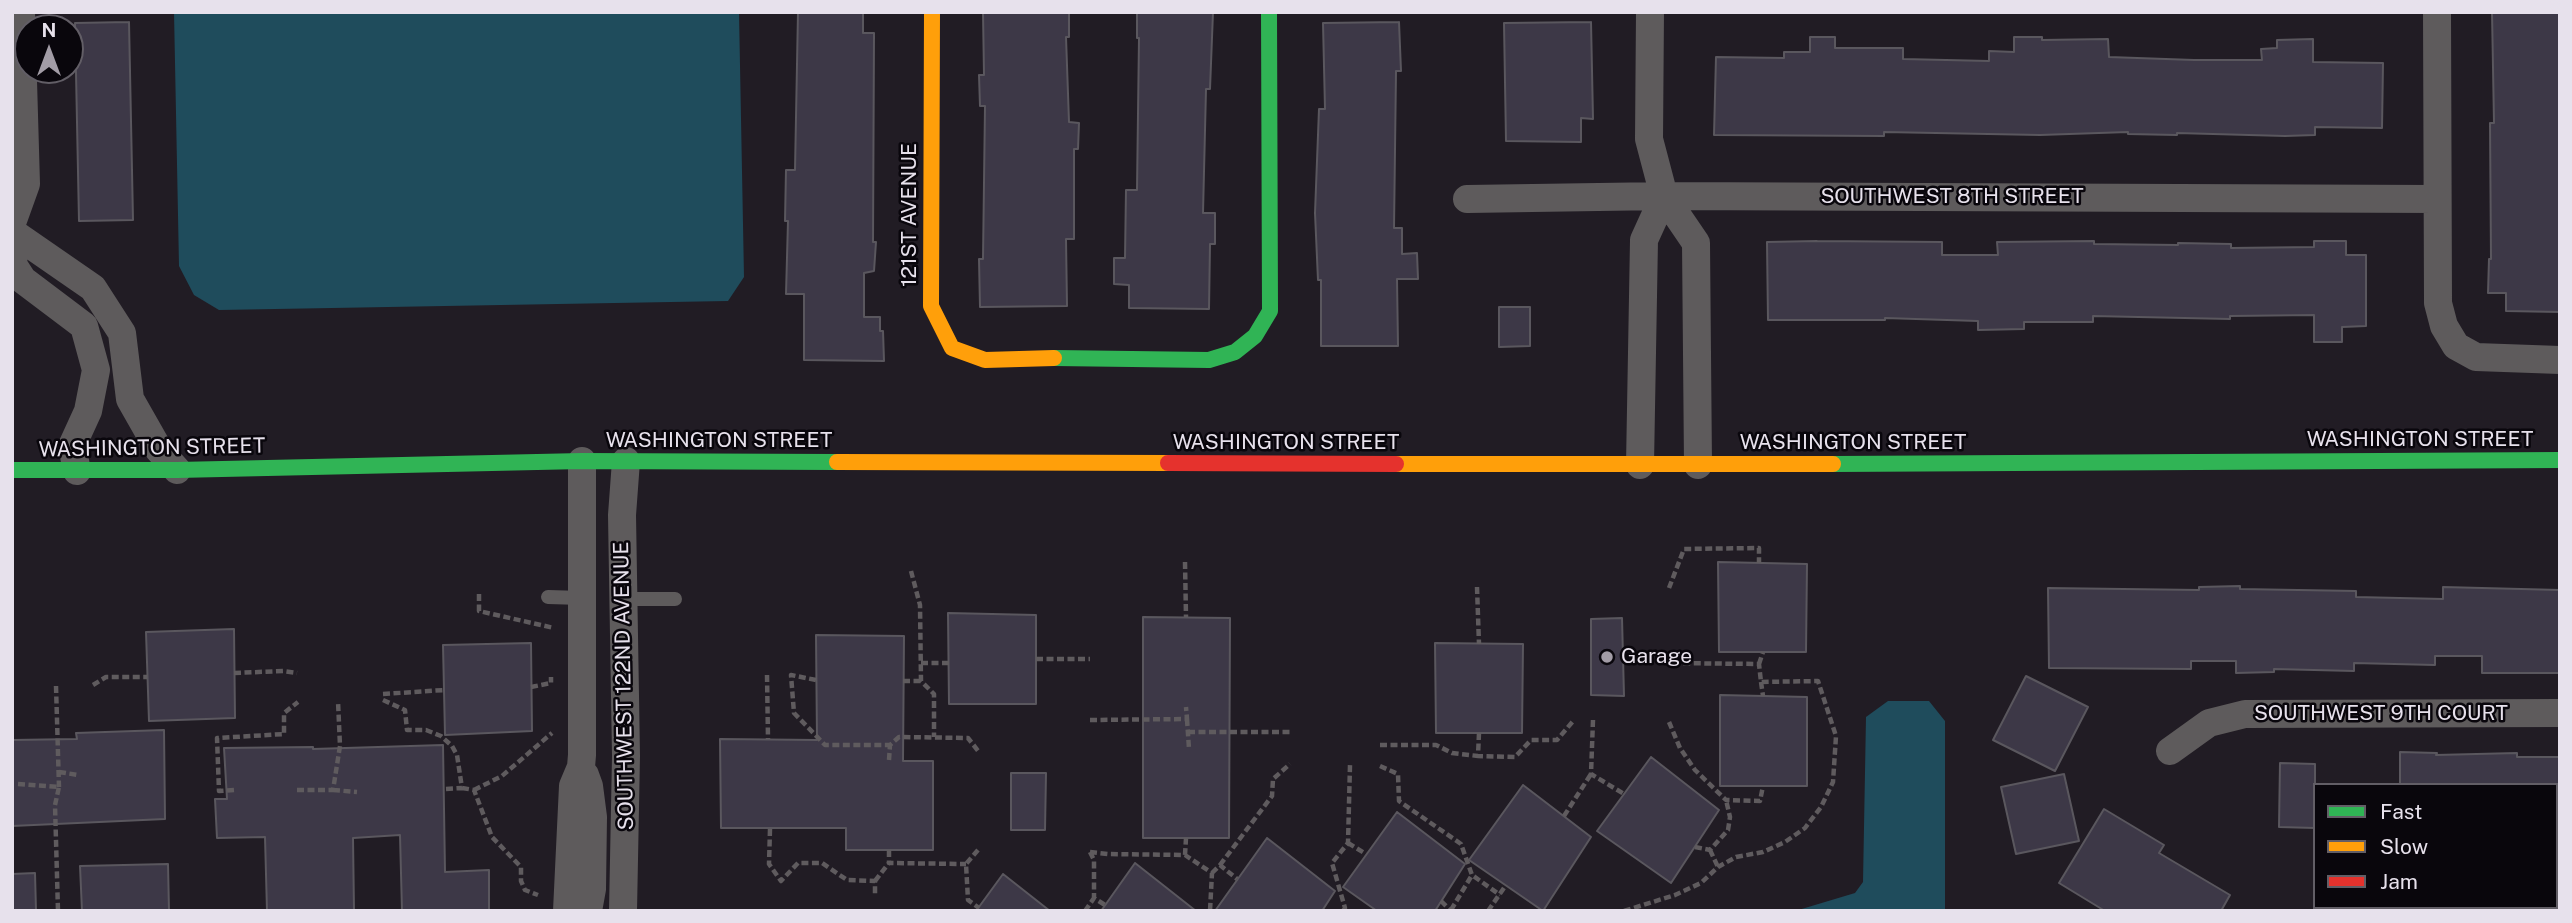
<!DOCTYPE html>
<html>
<head>
<meta charset="utf-8">
<style>
  body { margin:0 }
  #map { position:relative; width:2572px; height:923px; overflow:hidden; background:#211c24; font-family:"Public Sans",sans-serif }
  canvas { display:block }
  .frame { position:absolute; inset:0; border:14px solid #e7e1ec; pointer-events:none }
  .legend { position:absolute; left:2313px; top:783px; width:245px; height:126px; box-sizing:border-box; background:#09060c; border:2px solid #625e66; margin:0; padding:9px 12px; list-style:none; font-size:21px; color:#e7e1ec }
  .legend li { display:flex; align-items:center; gap:14px; height:35px }
  .legend b { width:35px; border:2px solid #625e66 }
  .north { position:absolute; left:14px; top:14px; width:70px; height:70px; box-sizing:border-box; background:#09060c; border:2px solid #625e66; border-radius:50%; rotate:0deg; font-size:19px; font-weight:700; line-height:28px; text-align:center; color:#e7e1ec }
  .north::after { content:''; display:block; margin:auto; width:24px; height:32px; background:#a29ca6; clip-path:polygon(50% 0,100% 100%,50% 72%,0 100%) }
</style>
</head>
<body>
<div id="map">
<canvas width="2572" height="923"></canvas>
<div class="frame"></div>
<ul class="legend">
<li><b style="height:9px;background:#30b455"></b>Fast</li>
<li><b style="height:9px;background:#ff9f0a"></b>Slow</li>
<li><b style="height:9px;background:#e5322d"></b>Jam</li>
</ul>
<div class="north">N</div>
</div>
<script>
const ctx = document.querySelector('canvas').getContext('2d');
ctx.lineJoin = 'round';
function paint(path, color) {
  ctx.fillStyle = color;
  ctx.fill(path, 'evenodd');
}
function poly(rows) {
  const path = new Path2D();
  for (const r of rows) {
    path.moveTo(r[0], r[1]);
    for (let i = 2; i < r.length; i += 2) path.lineTo(r[i], r[i + 1]);
  }
  return path;
}
function stroke(path, color, width, dash) {
  ctx.strokeStyle = color;
  ctx.lineWidth = width;
  ctx.lineCap = dash ? 'butt' : 'round';
  ctx.setLineDash(dash || []);
  ctx.stroke(path);
}
function label(font, color, halo, rows, align = 'center') {
  ctx.font = font + ' "Public Sans",sans-serif';
  ctx.lineWidth = 5;
  ctx.setLineDash([]);
  ctx.textBaseline = 'middle';
  ctx.strokeStyle = halo;
  ctx.fillStyle = color;
  for (const [text, x, y, turn = 0] of rows) {
    ctx.save();
    ctx.translate(x, y);
    ctx.rotate((+turn || 0) * Math.PI / 180);
    ctx.textAlign = isNaN(turn) ? turn : align;
    if (halo) ctx.strokeText(text, 0, 0);
    ctx.fillText(text, 0, 0);
    ctx.restore();
  }
}
const water = poly([
  [174,12,739,12,744,277,728,301,219,310,194,295,179,266],
  [1888,701,1929,701,1945,721,1945,911,1795,911,1855,893,1863,882,1866,717]
]);
const building = poly([
  [798,12,863,12,863,33,874,33,873,242,876,242,874,271,864,273,864,317,880,317,880,331,883,331,884,361,804,360,804,294,786,294,788,221,785,221,786,170,795,170,798,12],
  [983,12,1069,12,1069,37,1066,37,1069,122,1079,123,1078,149,1074,149,1074,239,1066,239,1067,306,980,307,979,259,983,259,985,106,980,106,979,75,984,75,983,12],
  [1137,12,1213,12,1210,89,1206,89,1203,213,1215,213,1215,244,1210,244,1209,309,1129,308,1129,285,1114,284,1114,258,1125,258,1126,190,1137,190,1139,38,1137,38,1137,12],
  [2492,12,2560,12,2560,312,2506,311,2506,293,2488,293,2489,259,2491,259,2490,123,2494,123,2492,12],
  [129,22,133,220,79,221,75,23,129,22],
  [1399,22,1401,71,1396,71,1394,228,1402,228,1402,254,1417,253,1418,279,1397,279,1398,346,1321,346,1321,280,1318,280,1315,213,1319,109,1325,109,1323,23,1399,22],
  [1591,22,1593,119,1581,118,1581,142,1506,141,1504,23,1591,22],
  [1810,37,1835,37,1835,48,1903,48,1903,59,1989,61,1989,51,2014,52,2014,37,2042,37,2042,40,2108,39,2109,57,2194,60,2262,60,2261,49,2277,48,2277,40,2313,39,2313,62,2383,63,2382,128,2315,127,2315,135,2285,136,2177,133,2177,135,2128,134,2128,132,2040,135,1884,132,1884,136,1714,135,1716,57,1784,58,1784,52,1810,52,1810,37],
  [1817,241,1942,242,1942,255,1998,255,1997,242,2094,241,2094,244,2178,245,2178,243,2231,244,2231,248,2314,247,2314,241,2346,241,2346,255,2366,255,2366,326,2342,327,2342,342,2314,342,2314,315,2230,316,2230,319,2093,316,2093,322,2024,322,2024,329,1978,330,1978,321,1885,318,1885,320,1768,320,1767,242,1817,241],
  [1499,307,1530,307,1530,346,1499,347,1499,307],
  [1718,562,1807,564,1806,652,1719,652,1718,562],
  [2240,586,2240,589,2356,591,2356,597,2443,599,2443,587,2560,590,2560,673,2482,673,2482,656,2435,656,2435,665,2354,663,2354,671,2274,669,2274,672,2236,673,2236,661,2191,661,2191,669,2049,668,2048,588,2199,590,2199,587,2240,586],
  [948,613,1036,615,1036,704,949,704,948,613],
  [1143,617,1230,618,1229,838,1143,838,1143,617],
  [1622,618,1624,696,1591,695,1591,619,1622,618],
  [234,629,235,718,149,721,146,632,234,629],
  [816,635,904,636,903,761,933,761,933,850,846,850,846,828,721,828,720,739,817,740,816,635],
  [531,643,532,731,445,735,443,645,531,643],
  [1435,643,1523,644,1522,733,1436,733,1435,643],
  [2026,676,2088,707,2055,771,1993,740,2026,676],
  [1720,695,1807,697,1807,786,1720,786,1720,695],
  [164,730,165,819,12,826,12,740,77,739,76,733,164,730],
  [443,745,445,872,489,870,489,911,402,911,400,835,353,838,354,911,267,911,265,837,217,838,215,799,227,799,224,748,313,747,313,749,443,745],
  [2400,752,2437,753,2436,755,2517,753,2517,757,2560,757,2560,785,2400,785,2400,752],
  [1651,757,1719,810,1671,883,1597,831,1651,757],
  [2280,763,2315,764,2315,828,2279,827,2280,763],
  [1011,773,1046,773,1045,830,1011,830,1011,773],
  [2064,774,2079,841,2016,854,2001,787,2064,774],
  [1523,785,1591,837,1543,911,1469,860,1523,785],
  [2104,809,2164,845,2159,853,2230,895,2221,911,2105,911,2059,883,2104,809],
  [1397,812,1465,864,1435,911,1377,911,1343,887,1397,812],
  [1267,838,1335,891,1322,911,1215,911,1267,838],
  [1135,863,1196,911,1101,911,1135,863],
  [168,864,169,911,82,911,80,866,168,864],
  [35,873,36,911,12,911,12,874,35,873],
  [1003,874,1050,911,976,911,1003,874]
]);
const path = poly([
  [1185,562,1186,617],
  [911,571,920,605,921,681,934,694,934,737],
  [1477,587,1479,644],
  [1669,588,1684,549,1759,548,1759,563],
  [479,594,479,611,554,628],
  [1036,659,1090,659],
  [921,663,949,663],
  [1759,664,1763,652],
  [234,673,283,671,297,673],
  [767,675,768,739],
  [816,680,791,675,794,713,825,745,890,745],
  [903,681,921,681],
  [1761,682,1763,696],
  [93,685,106,677,147,677],
  [56,686,59,787],
  [531,687,551,683,551,677],
  [383,694,445,690],
  [383,700,405,710,407,730,426,730,441,736,452,746,457,755,462,788,444,789],
  [1187,719,1189,749],
  [1090,720,1187,719,1186,707],
  [1593,720,1591,774,1624,794],
  [1669,722,1680,748,1695,770,1726,800,1760,801,1763,786],
  [1188,732,1290,732],
  [1479,733,1478,756,1515,757,1531,740,1557,740,1574,720],
  [1380,745,1436,745,1452,753,1478,756],
  [889,760,890,745,899,737,968,738,979,752],
  [1380,766,1398,774,1399,801,1461,844,1472,875,1500,895],
  [59,772,78,775],
  [18,784,59,787,55,805,58,911],
  [462,788,474,790,492,837,521,867,521,881,525,890,538,895],
  [234,790,219,791,217,738,284,734,284,713,298,702],
  [297,790,333,790,340,746,338,701],
  [333,790,357,792],
  [474,790,502,776,552,733],
  [1564,816,1591,774],
  [770,829,769,864,781,881,798,863,822,863,847,880,875,881,875,895],
  [1348,843,1366,854],
  [1695,847,1710,850,1728,830,1730,817,1726,800],
  [889,850,889,863,966,864],
  [978,850,966,864,968,900,979,908],
  [1710,850,1718,867],
  [1090,852,1108,854,1185,855,1212,873,1210,911],
  [1090,852,1094,860,1094,898,1105,905],
  [1185,855,1186,838],
  [1220,865,1272,796,1273,779,1290,764],
  [1212,873,1220,865,1237,879],
  [875,881,889,863],
  [1441,901,1451,911],
  [1451,910,1472,875],
  [1085,911,1094,898],
  [1343,911,1345,908,1332,863,1348,843,1350,765],
  [1488,911,1506,885],
  [1624,911,1675,895,1701,883,1718,867,1736,857,1763,852,1785,842,1805,828,1821,807,1833,782,1836,736,1818,681,1761,682,1759,664,1669,663]
]);
const lane = poly([
  [548,597,582,598],
  [624,599,675,599]
]);
const street = poly([
  [1650,12,1649,139,1664,196,1696,243,1698,465],
  [2437,12,2438,303,2444,326,2456,346,2476,357,2560,360],
  [1467,199,1664,196,2437,199],
  [12,223,26,184,21,12],
  [12,232,93,288,122,333,130,399,159,450,177,470],
  [12,252,14,266,23,280,84,326,96,370,88,411,72,446,77,471],
  [1640,465,1644,240,1664,196],
  [2170,751,2209,723,2245,714,2560,713],
  [585,775,589,786,593,817,592,889,588,911],
  [567,911,573,786,581,767,582,755,582,461],
  [623,911,626,756,622,515,626,461]
]);
const fast = poly([
  [1054,358,1209,360,1235,352,1255,336,1270,311,1269,12],
  [1833,464,2560,460],
  [12,470,177,470,582,461,837,462]
]);
const slow = poly([
  [932,12,931,306,952,348,985,360,1054,358],
  [837,462,1168,463],
  [1396,464,1833,464]
]);
const jam = poly([
  [1168,463,1396,464]
]);
const markers = [
  [1607,657,7,"#a29ca6"]
];
const streetNames = [
  ["SOUTHWEST 8TH STREET",1952,197],
  ["121ST AVENUE",910,215,-90],
  ["WASHINGTON STREET",2420,440],
  ["WASHINGTON STREET",719,441],
  ["WASHINGTON STREET",1286,443],
  ["WASHINGTON STREET",1853,443],
  ["WASHINGTON STREET",152,448,-1],
  ["SOUTHWEST 122ND AVENUE",624,686,-91],
  ["SOUTHWEST 9TH COURT",2381,714]
];
const poiNames = [
  ["Garage",1621,657]
];
paint(water, '#1f4c5c');
paint(building, '#3d3847');
stroke(building, '#5a575e', 2);
stroke(path, '#5f5b5e', 4.5, [7, 3.5]);
stroke(lane, '#5e5b5c', 14);
stroke(street, '#5e5b5c', 28);
stroke(fast, '#30b455', 16);
stroke(slow, '#ff9f0a', 16);
stroke(jam, '#e5322d', 16);
for (const [x, y, r, color] of markers) {
  const dot = new Path2D();
  dot.arc(x, y, r, 0, 2 * Math.PI);
  ctx.fillStyle = color;
  ctx.fill(dot);
  stroke(dot, '#09060c', 2.5);
}
label('21px', '#e7e1ec', '#09060c', streetNames);
label('21px', '#e7e1ec', '#09060c', poiNames, 'left');
</script>
</body>
</html>
